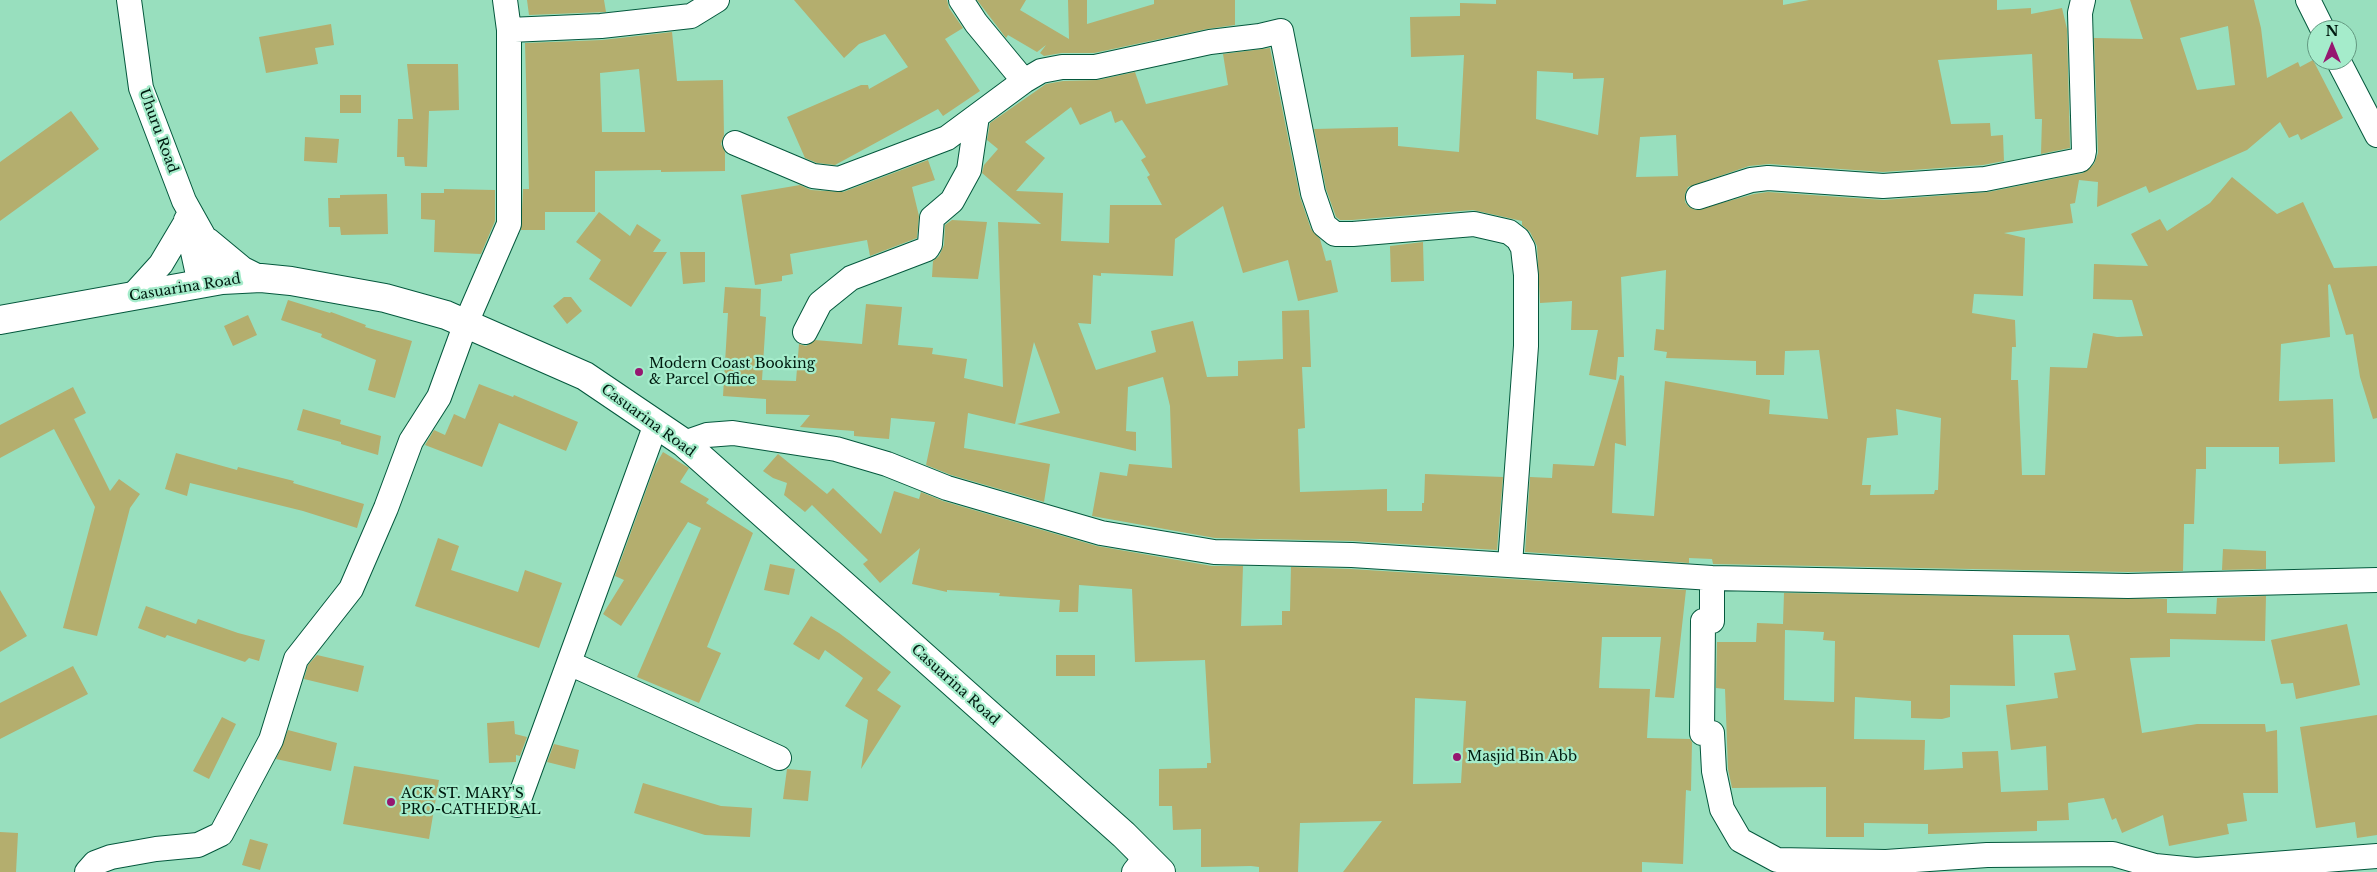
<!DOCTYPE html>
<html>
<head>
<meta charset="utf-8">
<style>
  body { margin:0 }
  #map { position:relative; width:2377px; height:872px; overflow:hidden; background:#98dfbe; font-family:"Libre Baskerville",serif }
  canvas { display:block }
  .north { position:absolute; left:2307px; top:20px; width:50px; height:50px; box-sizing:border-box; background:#a5eccb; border:1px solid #639880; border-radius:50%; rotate:0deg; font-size:14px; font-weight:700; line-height:20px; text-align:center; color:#001b10 }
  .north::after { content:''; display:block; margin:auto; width:18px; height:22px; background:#961770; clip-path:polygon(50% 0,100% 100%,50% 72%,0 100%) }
</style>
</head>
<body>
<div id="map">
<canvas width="2377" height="872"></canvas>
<div class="north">N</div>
</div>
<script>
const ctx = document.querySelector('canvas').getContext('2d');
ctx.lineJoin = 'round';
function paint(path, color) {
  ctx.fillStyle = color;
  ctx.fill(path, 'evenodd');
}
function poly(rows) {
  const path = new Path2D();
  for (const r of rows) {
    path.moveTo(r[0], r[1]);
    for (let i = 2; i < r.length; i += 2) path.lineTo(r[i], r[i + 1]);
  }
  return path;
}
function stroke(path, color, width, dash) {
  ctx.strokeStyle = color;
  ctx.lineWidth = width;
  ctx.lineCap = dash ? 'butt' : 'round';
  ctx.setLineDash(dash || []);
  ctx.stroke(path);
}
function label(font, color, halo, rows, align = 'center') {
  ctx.font = font + ' "Libre Baskerville",serif';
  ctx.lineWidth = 4.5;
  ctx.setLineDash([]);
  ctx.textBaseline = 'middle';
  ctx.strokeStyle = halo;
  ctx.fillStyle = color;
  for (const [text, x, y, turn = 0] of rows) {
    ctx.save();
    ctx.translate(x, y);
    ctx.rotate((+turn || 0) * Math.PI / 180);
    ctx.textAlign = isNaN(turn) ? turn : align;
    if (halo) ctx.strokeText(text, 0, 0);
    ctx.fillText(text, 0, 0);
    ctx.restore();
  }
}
const building = poly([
  [527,0,604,0,606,12,529,15],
  [794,0,947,0,949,8,963,28,945,39,980,91,943,116,938,109,835,165,817,163,805,158,787,117,861,85,868,85,869,89,908,67,885,34,859,44,844,58],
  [977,0,1026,0,1020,10,1069,39,1068,0,1087,0,1087,24,1154,4,1154,0,1235,0,1235,25,1207,29,1094,53,1062,53,1044,56,1040,53,1046,45,1037,52,1008,35,1006,38],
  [1496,0,1783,0,1783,5,1809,0,1997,0,1997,10,2031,8,2031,14,2062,8,2067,29,2070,148,2041,154,2042,119,2035,119,2032,54,1938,60,1951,124,1990,123,1991,136,2003,135,2004,161,1983,165,1883,172,1769,164,1749,166,1688,187,1685,194,1685,202,1689,207,1696,210,1754,194,1768,192,1884,200,1988,192,2083,173,2094,164,2098,153,2094,38,2143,39,2130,0,2254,0,2261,28,2267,78,2298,62,2300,67,2313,60,2343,118,2301,140,2298,134,2289,138,2280,122,2247,150,2149,193,2146,186,2097,207,2098,182,2079,180,2075,203,2070,204,2073,223,2004,233,2025,238,2023,296,1974,294,1972,313,2015,320,2016,347,2012,347,2011,380,2018,380,2022,475,2045,475,2050,367,2087,368,2093,333,2117,337,2143,336,2132,300,2093,299,2094,264,2148,266,2131,234,2160,219,2167,231,2210,203,2232,177,2277,214,2303,202,2334,268,2377,266,2377,418,2373,419,2360,377,2353,334,2346,335,2330,284,2328,285,2330,337,2281,344,2279,401,2333,399,2335,462,2279,464,2279,447,2206,447,2206,469,2196,469,2194,524,2184,524,2183,571,2128,572,1713,564,1712,559,1689,558,1689,563,1525,552,1530,477,1552,478,1553,464,1594,466,1620,375,1624,376,1626,446,1615,443,1612,513,1654,516,1665,381,1770,400,1769,414,1828,419,1819,350,1785,351,1784,375,1756,375,1756,361,1666,358,1667,352,1654,350,1656,329,1664,330,1666,270,1621,277,1624,357,1618,357,1616,380,1589,375,1598,330,1571,330,1572,301,1540,303,1537,246,1530,232,1522,225,1522,221,1473,210,1352,220,1340,220,1336,217,1326,189,1314,129,1398,127,1398,146,1459,152,1464,55,1411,57,1410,17,1460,16,1460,3,1496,4],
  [2228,26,2235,85,2197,90,2180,38],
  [1537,71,1573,73,1573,79,1604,78,1598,135,1536,119],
  [1676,135,1678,176,1636,177,1640,137],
  [1896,409,1941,418,1938,490,1935,490,1934,494,1870,495,1871,485,1862,485,1867,438,1898,435],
  [331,24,334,45,315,48,318,64,266,73,259,37],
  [672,32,677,81,723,80,724,135,721,144,725,152,725,171,661,172,661,170,595,171,595,212,545,212,545,230,521,230,523,189,529,189,525,43,602,40],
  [639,69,645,132,602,132,600,73],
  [1270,48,1300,197,1311,229,1320,239,1326,261,1331,260,1338,292,1298,301,1288,260,1243,273,1223,206,1175,239,1173,276,1101,273,1101,276,1093,275,1091,324,1078,323,1096,370,1156,352,1151,331,1193,321,1207,377,1238,376,1238,361,1283,359,1282,311,1309,310,1311,367,1302,367,1305,428,1298,429,1300,492,1387,489,1387,511,1422,511,1422,503,1424,503,1425,474,1503,477,1497,550,1352,541,1215,538,1092,516,1100,472,1127,476,1129,464,1172,468,1170,406,1163,377,1128,387,1126,431,1136,432,1136,451,1017,424,1060,413,1034,342,1015,424,968,413,964,448,1050,464,1044,502,951,475,926,465,935,422,891,418,889,439,854,436,854,431,800,427,810,415,766,414,766,399,723,396,728,313,723,313,725,287,761,289,760,316,766,317,762,380,796,381,799,344,806,346,815,340,862,344,866,304,902,307,898,345,933,348,932,354,967,359,964,378,1003,387,998,222,1041,224,982,173,984,165,998,149,987,140,990,123,1046,84,1063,81,1098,80,1135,72,1146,104,1228,85,1223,54],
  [1071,107,1080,125,1111,111,1115,123,1122,120,1146,157,1141,160,1150,175,1147,177,1162,205,1110,205,1109,243,1061,241,1063,193,1016,191,1045,158,1025,142],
  [407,64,458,64,459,110,429,111,427,167,405,166,404,157,397,157,398,119,413,119],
  [340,95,361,95,361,113,340,113],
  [71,111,99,149,0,221,0,162],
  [305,137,339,139,337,163,304,161],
  [928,160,935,180,912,187,919,216,917,238,870,256,867,240,790,254,793,274,782,276,782,281,755,285,741,195,800,185,811,190,843,192],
  [444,189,495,190,495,221,481,254,434,252,435,220,421,219,421,193,444,193],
  [387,194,388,234,341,235,340,227,329,227,328,198,340,198,340,195],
  [599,212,630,236,637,224,661,240,653,252,667,252,631,307,589,279,601,260,576,242],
  [952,220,987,222,978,279,932,277,933,261,939,256,944,245,945,225],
  [1423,242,1424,281,1391,282,1390,246],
  [680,252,705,252,705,282,683,284],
  [564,297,571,297,582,311,567,324,553,306],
  [288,300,330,313,331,312,366,325,365,327,412,341,395,398,368,390,376,360,321,337,322,334,281,320],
  [248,315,257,335,233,346,224,326],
  [479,384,513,397,514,395,578,422,566,451,499,423,482,467,425,445,434,430,445,435,454,414,465,419],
  [73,387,86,413,74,419,110,491,119,479,140,494,130,508,97,636,63,628,95,507,54,429,0,458,0,425],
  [303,409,341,420,340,424,381,436,378,455,341,444,341,442,297,430],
  [663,452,689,468,680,482,709,499,706,503,753,533,707,647,721,653,699,703,637,677,701,528,688,522,621,626,603,614,624,580,615,576,655,466],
  [176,453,237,470,238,467,294,481,293,483,364,504,357,528,303,511,190,483,187,496,165,489],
  [778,454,827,494,833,488,881,534,894,491,919,499,921,492,943,501,1097,546,1212,566,1243,566,1241,626,1282,625,1282,611,1290,611,1291,567,1351,569,1686,590,1674,698,1655,697,1661,637,1602,637,1599,688,1650,689,1647,738,1690,739,1692,742,1691,791,1686,790,1683,864,1642,862,1642,872,1343,872,1382,821,1300,823,1298,872,1259,872,1259,867,1251,866,1201,867,1201,829,1173,830,1172,806,1159,806,1159,769,1207,768,1207,763,1211,763,1205,660,1135,662,1132,589,1079,585,1078,612,1059,612,1060,600,999,596,1000,593,947,590,947,592,912,584,920,548,880,583,863,564,868,560,812,505,805,512,784,495,787,483,773,478,763,471],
  [1415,698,1466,701,1461,783,1413,784],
  [438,538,459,546,451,570,518,592,525,570,562,583,539,648,415,606],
  [2223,549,2266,551,2266,569,2222,570],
  [770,564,795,569,789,595,764,590],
  [0,590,27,636,0,652],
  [1784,593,2167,599,2167,613,2216,614,2217,598,2266,596,2265,641,2170,639,2170,657,2130,658,2142,733,2197,724,2265,724,2266,732,2277,730,2278,793,2243,793,2247,821,2227,824,2229,834,2169,846,2163,815,2122,833,2116,818,2112,820,2104,798,2068,803,2069,820,2037,821,2037,831,1928,834,1928,824,1864,823,1864,837,1826,837,1826,787,1732,788,1728,769,1725,689,1716,688,1717,642,1756,642,1757,623,1783,624],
  [1785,630,1824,632,1823,640,1835,641,1834,702,1784,700],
  [2013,635,2069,635,2076,670,2054,673,2058,698,2006,705,2011,750,2046,746,2048,790,2001,792,1998,751,1962,752,1963,768,1924,770,1925,740,1854,739,1855,697,1911,701,1911,718,1942,719,1950,717,1950,685,2015,686],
  [146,606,196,624,198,619,238,633,265,640,259,661,249,658,245,662,167,635,165,638,138,628],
  [811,616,839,633,891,672,877,690,901,706,861,769,868,720,845,706,863,678,825,650,819,660,793,644],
  [2347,624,2360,685,2296,699,2293,683,2281,684,2271,640],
  [317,655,364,666,358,692,304,679,308,665],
  [1056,655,1095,655,1095,676,1056,676],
  [73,666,88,694,0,739,0,703],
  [2377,715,2377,835,2357,838,2355,822,2316,828,2300,727],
  [222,717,236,724,209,779,193,771],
  [514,721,515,734,527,737,520,756,516,755,516,762,489,763,487,723],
  [288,730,337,743,331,771,276,759],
  [554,744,579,750,575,769,547,762],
  [354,766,439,780,429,839,343,824],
  [787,769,811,771,808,801,783,799],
  [643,783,721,806,752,808,750,837,705,835,634,813],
  [0,832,18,833,16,872,0,872],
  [250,839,268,844,260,870,242,865]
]);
const minor = poly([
  [129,0,141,88,184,201,203,235,222,280],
  [961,0,976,23,1024,81],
  [2308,0,2323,30],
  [509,30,601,26,691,16,717,0],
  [2338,60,2377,135],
  [735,143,813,176,839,179,947,138,1024,81,1041,71,1062,67,1095,67,1210,42,1260,36,1281,31,1313,193,1324,225,1335,234,1353,234,1474,224,1509,232,1518,239,1523,248,1526,275,1526,346,1510,564],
  [1698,197,1751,180,1768,178,1883,186,1985,179,2080,160,2083,156,2084,151,2080,13,2083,0],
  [186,220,200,284],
  [208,240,243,269,261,278],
  [132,296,161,264,186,222],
  [805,332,820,303,851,278,927,249,930,244,932,218,952,201,969,170,977,116],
  [684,443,707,435,733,433,836,449,887,464,947,488,1101,533,1214,552,1352,555,1712,578,2128,586,2377,580],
  [1712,578,1712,621,1703,621,1702,733,1712,733,1714,771,1722,809,1740,840,1777,860,1886,862,1987,855,2113,854,2155,866,2196,870,2377,856],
  [569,663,779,758],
  [517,805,656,424],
  [87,872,95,863,111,857,156,849,198,845,221,834,271,740,296,659,351,589,386,508,411,441,439,397,466,323,509,224,509,30,505,0],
  [1134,872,1145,858]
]);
const tertiary = poly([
  [0,320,222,280,261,278,291,281,385,298,446,315,585,376,684,443,1124,835,1161,872]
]);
const markers = [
  [639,372,5,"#961770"],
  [1457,757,5,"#961770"],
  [391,802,5,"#961770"]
];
const streetNames = [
  ["Uhuru Road",158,131,70],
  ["Casuarina Road",185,288,-9],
  ["Casuarina Road",648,421,36],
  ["Casuarina Road",955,685,42]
];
const poiNames = [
  ["Modern Coast Booking",649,364],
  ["& Parcel Office",649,380],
  ["Masjid Bin Abb",1467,757],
  ["ACK ST. MARY'S",401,794],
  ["PRO-CATHEDRAL",401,810]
];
paint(building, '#b4ae6e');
stroke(minor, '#04583d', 26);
stroke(tertiary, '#04583d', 30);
stroke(minor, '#fff', 24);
stroke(tertiary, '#fff', 28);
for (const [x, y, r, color] of markers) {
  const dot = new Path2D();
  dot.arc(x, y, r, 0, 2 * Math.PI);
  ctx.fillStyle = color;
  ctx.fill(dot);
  stroke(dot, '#a5eccb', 2);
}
label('14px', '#001b10', '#a5eccb', streetNames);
label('14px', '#001b10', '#a5eccb', poiNames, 'left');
</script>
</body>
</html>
